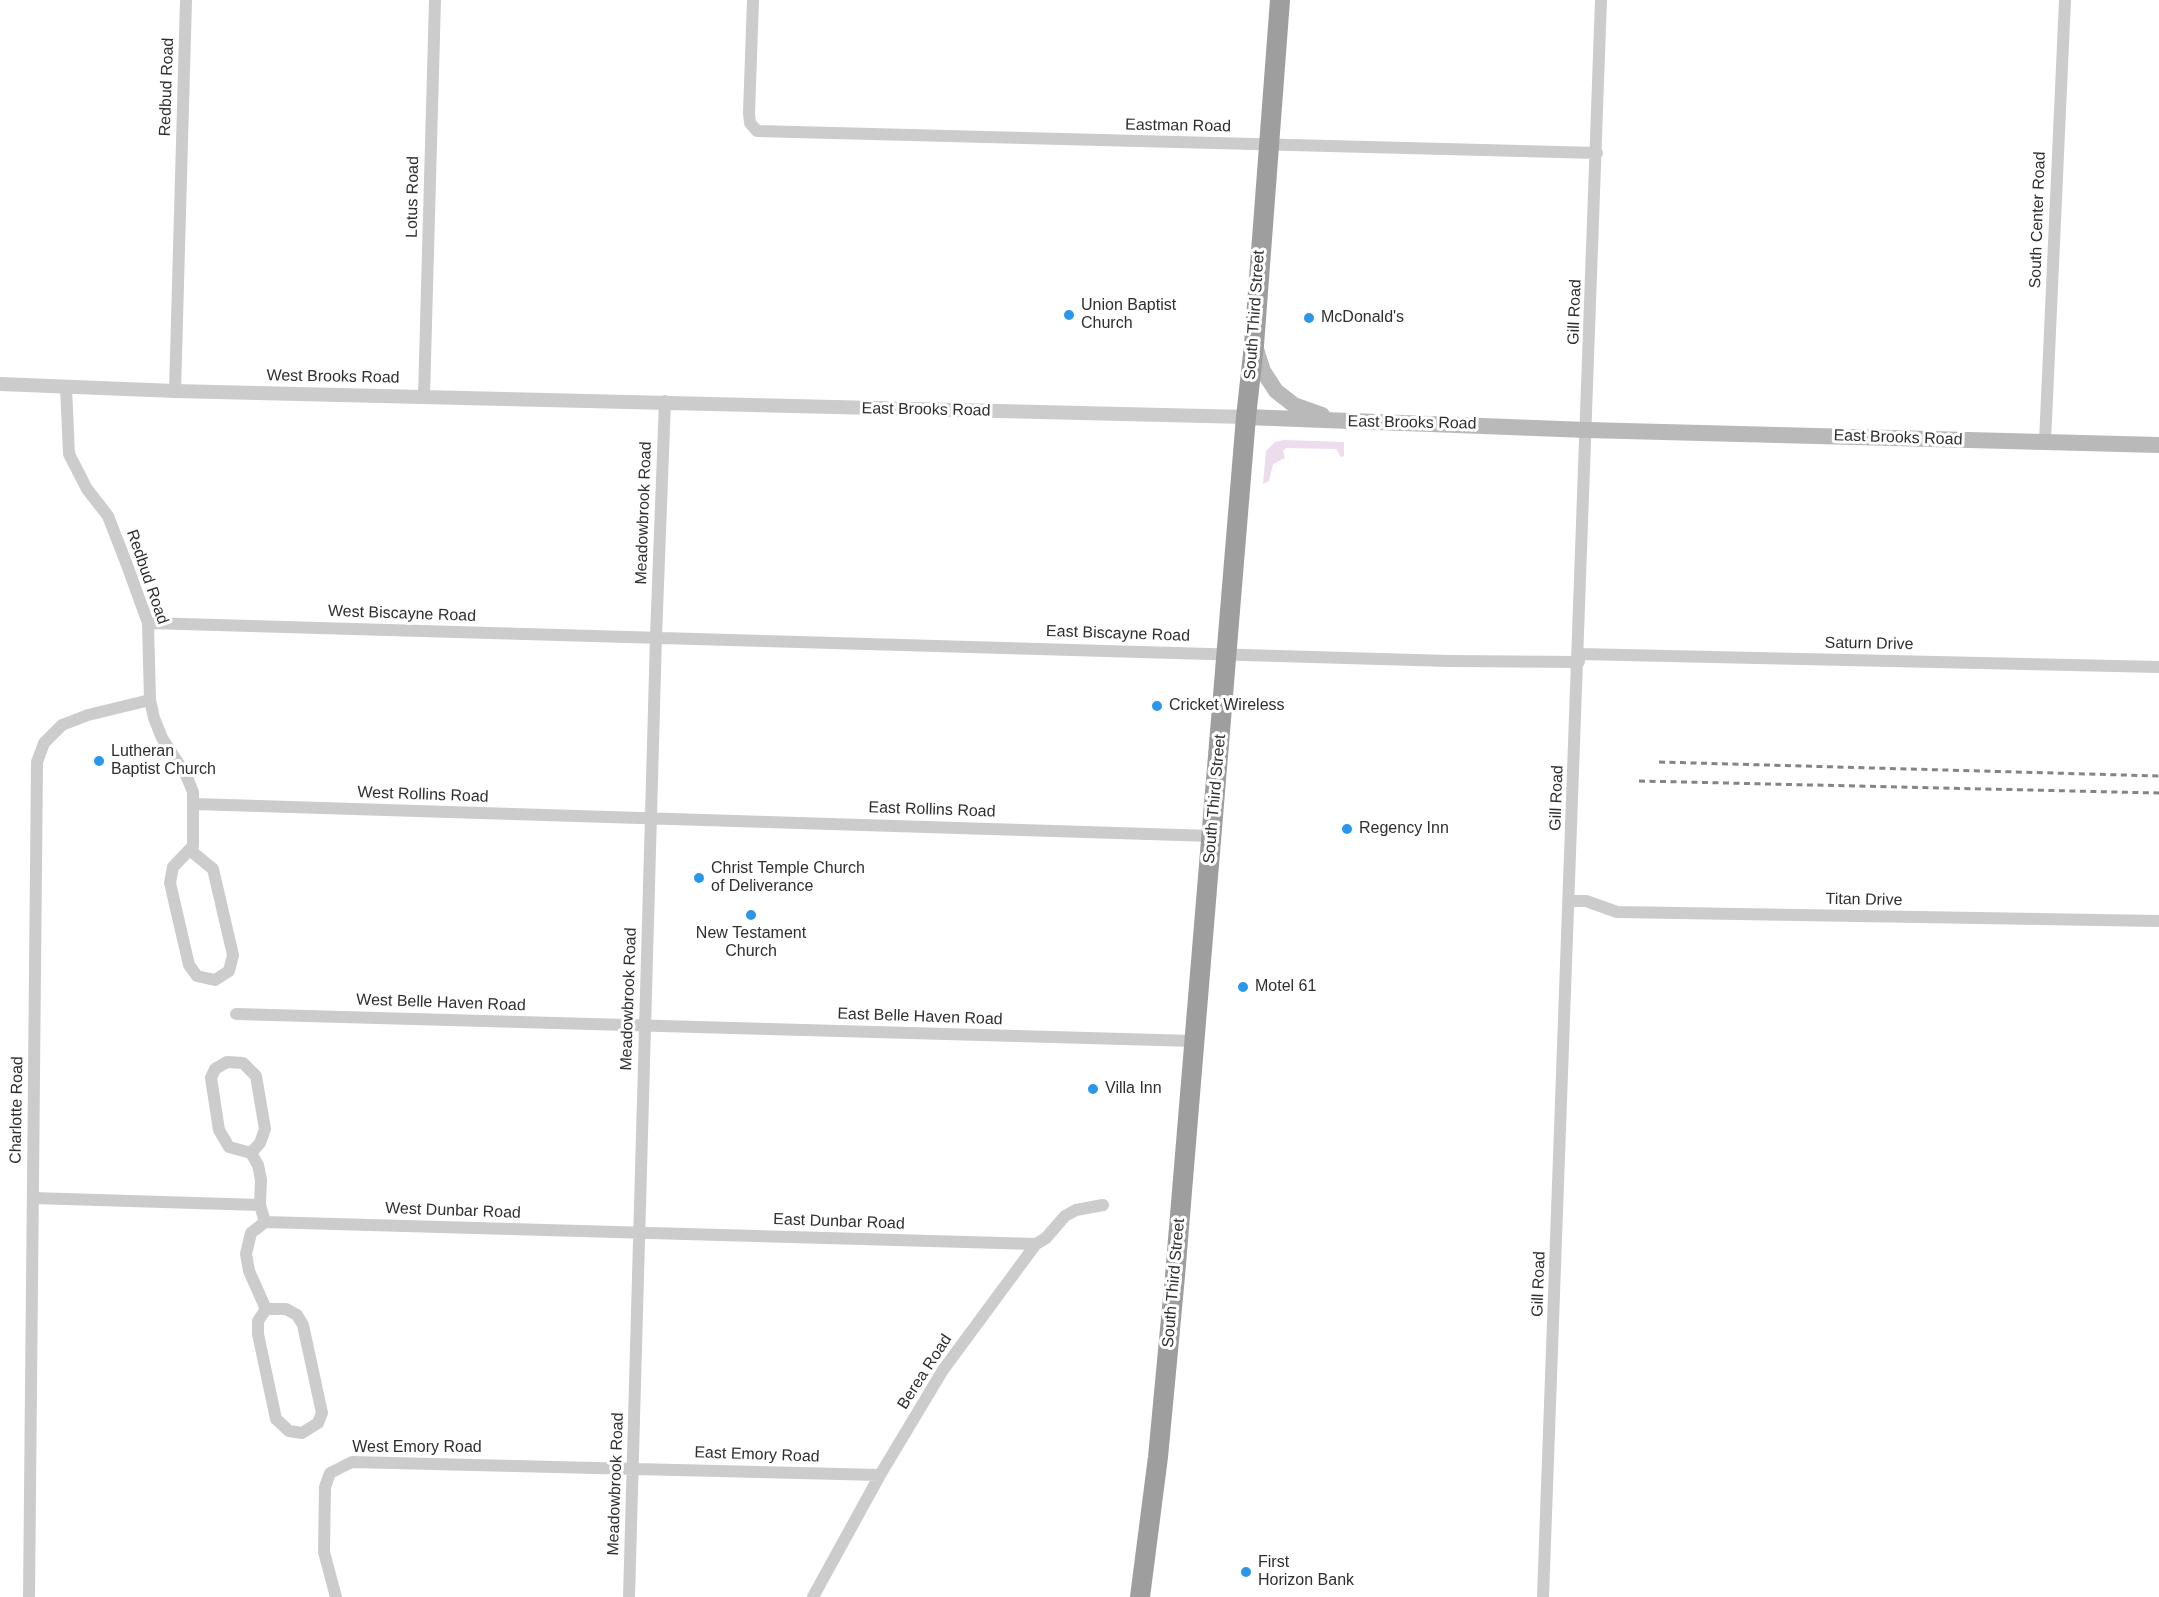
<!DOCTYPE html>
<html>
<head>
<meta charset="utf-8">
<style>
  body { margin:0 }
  canvas { display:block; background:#fff }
</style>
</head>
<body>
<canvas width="2159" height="1597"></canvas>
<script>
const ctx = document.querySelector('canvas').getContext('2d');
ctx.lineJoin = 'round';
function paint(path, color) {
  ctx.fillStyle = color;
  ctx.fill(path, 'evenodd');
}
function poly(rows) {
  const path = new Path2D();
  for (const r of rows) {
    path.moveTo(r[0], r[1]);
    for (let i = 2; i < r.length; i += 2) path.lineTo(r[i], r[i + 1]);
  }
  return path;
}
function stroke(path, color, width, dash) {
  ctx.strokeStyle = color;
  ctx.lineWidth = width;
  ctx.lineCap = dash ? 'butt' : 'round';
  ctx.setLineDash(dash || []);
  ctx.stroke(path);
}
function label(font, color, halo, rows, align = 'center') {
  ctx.font = font + ' Helvetica,sans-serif';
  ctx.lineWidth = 6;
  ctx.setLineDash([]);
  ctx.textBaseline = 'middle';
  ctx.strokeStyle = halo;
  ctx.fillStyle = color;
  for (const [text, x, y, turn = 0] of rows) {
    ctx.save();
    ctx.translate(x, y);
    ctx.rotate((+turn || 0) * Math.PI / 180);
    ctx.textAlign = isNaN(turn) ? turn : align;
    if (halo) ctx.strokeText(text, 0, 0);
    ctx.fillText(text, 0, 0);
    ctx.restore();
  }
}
const green = poly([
  [1284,440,1344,442,1344,456,1341,457,1336,449,1286,448,1283,451,1285,458,1273,464,1269,481,1263,484,1266,451,1275,442]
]);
const minor = poly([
  [753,0,749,113,750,123,757,131,1597,153],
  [66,387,69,454,87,489,108,516,127,565,148,623,150,700,154,718,162,738,186,775,193,792,193,846,173,867,170,883,189,965,197,976,215,980,229,971,233,955,213,869,191,851],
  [175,391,186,0],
  [424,396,435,0],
  [2045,442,2065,0],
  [148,623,1449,661,1579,662],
  [1579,654,2159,667],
  [195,804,1212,836],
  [1570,901,1586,901,1617,912,2159,921],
  [236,1014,1194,1041],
  [251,1153,260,1143,265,1129,256,1076,243,1063,227,1062,215,1069,211,1078,219,1130,229,1147,251,1153,258,1165,261,1180,260,1205,265,1222,251,1233,246,1254,249,1271,266,1309,258,1321,258,1334,276,1419,289,1431,302,1433,318,1423,322,1413,303,1325,297,1315,286,1309,266,1309],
  [33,1198,260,1205],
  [265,1222,1036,1244],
  [29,1597,37,762,44,743,62,725,88,715,150,700],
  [336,1597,324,1552,325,1487,330,1473,352,1462,880,1475],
  [629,1597,656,637,665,401],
  [813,1597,880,1475,943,1370,1036,1244,1046,1238,1065,1216,1076,1210,1103,1205],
  [1543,1597,1601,0]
]);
const tertiary = poly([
  [0,384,175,391,1246,417]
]);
const secondary = poly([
  [1255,346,1263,371,1276,391,1294,405,1322,415],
  [1246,417,1587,430,2159,445]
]);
const trunk = poly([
  [1140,1597,1158,1457,1175,1276,1246,417,1254,345,1280,0]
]);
const rail = poly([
  [1659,762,2159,776],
  [1639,781,2159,793]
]);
const markers = [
  [1069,315,6,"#2b97eb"],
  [1309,318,6,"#2b97eb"],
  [1157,706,6,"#2b97eb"],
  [99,761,6,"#2b97eb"],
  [1347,829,6,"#2b97eb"],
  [699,878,6,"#2b97eb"],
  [751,915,6,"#2b97eb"],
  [1243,987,6,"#2b97eb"],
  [1093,1089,6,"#2b97eb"],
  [1246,1572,6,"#2b97eb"]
];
const streetNames = [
  ["Redbud Road",167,87,-88],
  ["Eastman Road",1178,126,1],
  ["Lotus Road",413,197,-89],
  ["South Center Road",2038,220,-88],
  ["Gill Road",1575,312,-88],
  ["South Third Street",1255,315,-86],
  ["West Brooks Road",333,377,1],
  ["East Brooks Road",926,410,1],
  ["East Brooks Road",1412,423,1],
  ["East Brooks Road",1898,438,2],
  ["Meadowbrook Road",644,513,-88],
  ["Redbud Road",147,577,71],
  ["West Biscayne Road",402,614,2],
  ["East Biscayne Road",1118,634,2],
  ["Saturn Drive",1869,644,1],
  ["West Rollins Road",423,795,2],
  ["Gill Road",1557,798,-88],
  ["South Third Street",1215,799,-85],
  ["East Rollins Road",932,810,2],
  ["Titan Drive",1864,900,1],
  ["Meadowbrook Road",629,999,-88],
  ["West Belle Haven Road",441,1003,2],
  ["East Belle Haven Road",920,1017,2],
  ["Charlotte Road",17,1110,-89],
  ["West Dunbar Road",453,1211,2],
  ["East Dunbar Road",839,1222,2],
  ["South Third Street",1174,1283,-85],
  ["Gill Road",1539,1284,-88],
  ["Berea Road",925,1372,-57],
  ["West Emory Road",417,1448],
  ["East Emory Road",757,1455,2],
  ["Meadowbrook Road",616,1484,-88]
];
const poiNames = [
  ["Union Baptist",1081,306],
  ["Church",1081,324],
  ["McDonald's",1321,318],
  ["Cricket Wireless",1169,706],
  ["Lutheran",111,752],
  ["Baptist Church",111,770],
  ["Regency Inn",1359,829],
  ["Christ Temple Church",711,869],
  ["of Deliverance",711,887],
  ["New Testament",751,934,"center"],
  ["Church",751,952,"center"],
  ["Motel 61",1255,987],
  ["Villa Inn",1105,1089],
  ["First",1258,1563],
  ["Horizon Bank",1258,1581]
];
paint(green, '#ecdcec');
stroke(minor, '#ccc', 12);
stroke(tertiary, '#ccc', 14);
stroke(secondary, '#b9b9b9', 16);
stroke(trunk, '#9e9e9e', 20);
stroke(rail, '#848484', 3, [6, 4.5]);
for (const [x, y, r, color] of markers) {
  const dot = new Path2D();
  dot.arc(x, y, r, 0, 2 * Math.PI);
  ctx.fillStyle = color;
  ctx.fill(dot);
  stroke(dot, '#fff', 2);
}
label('16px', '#2f2f2f', '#fff', streetNames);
label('16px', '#2f2f2f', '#fff', poiNames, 'left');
</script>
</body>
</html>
